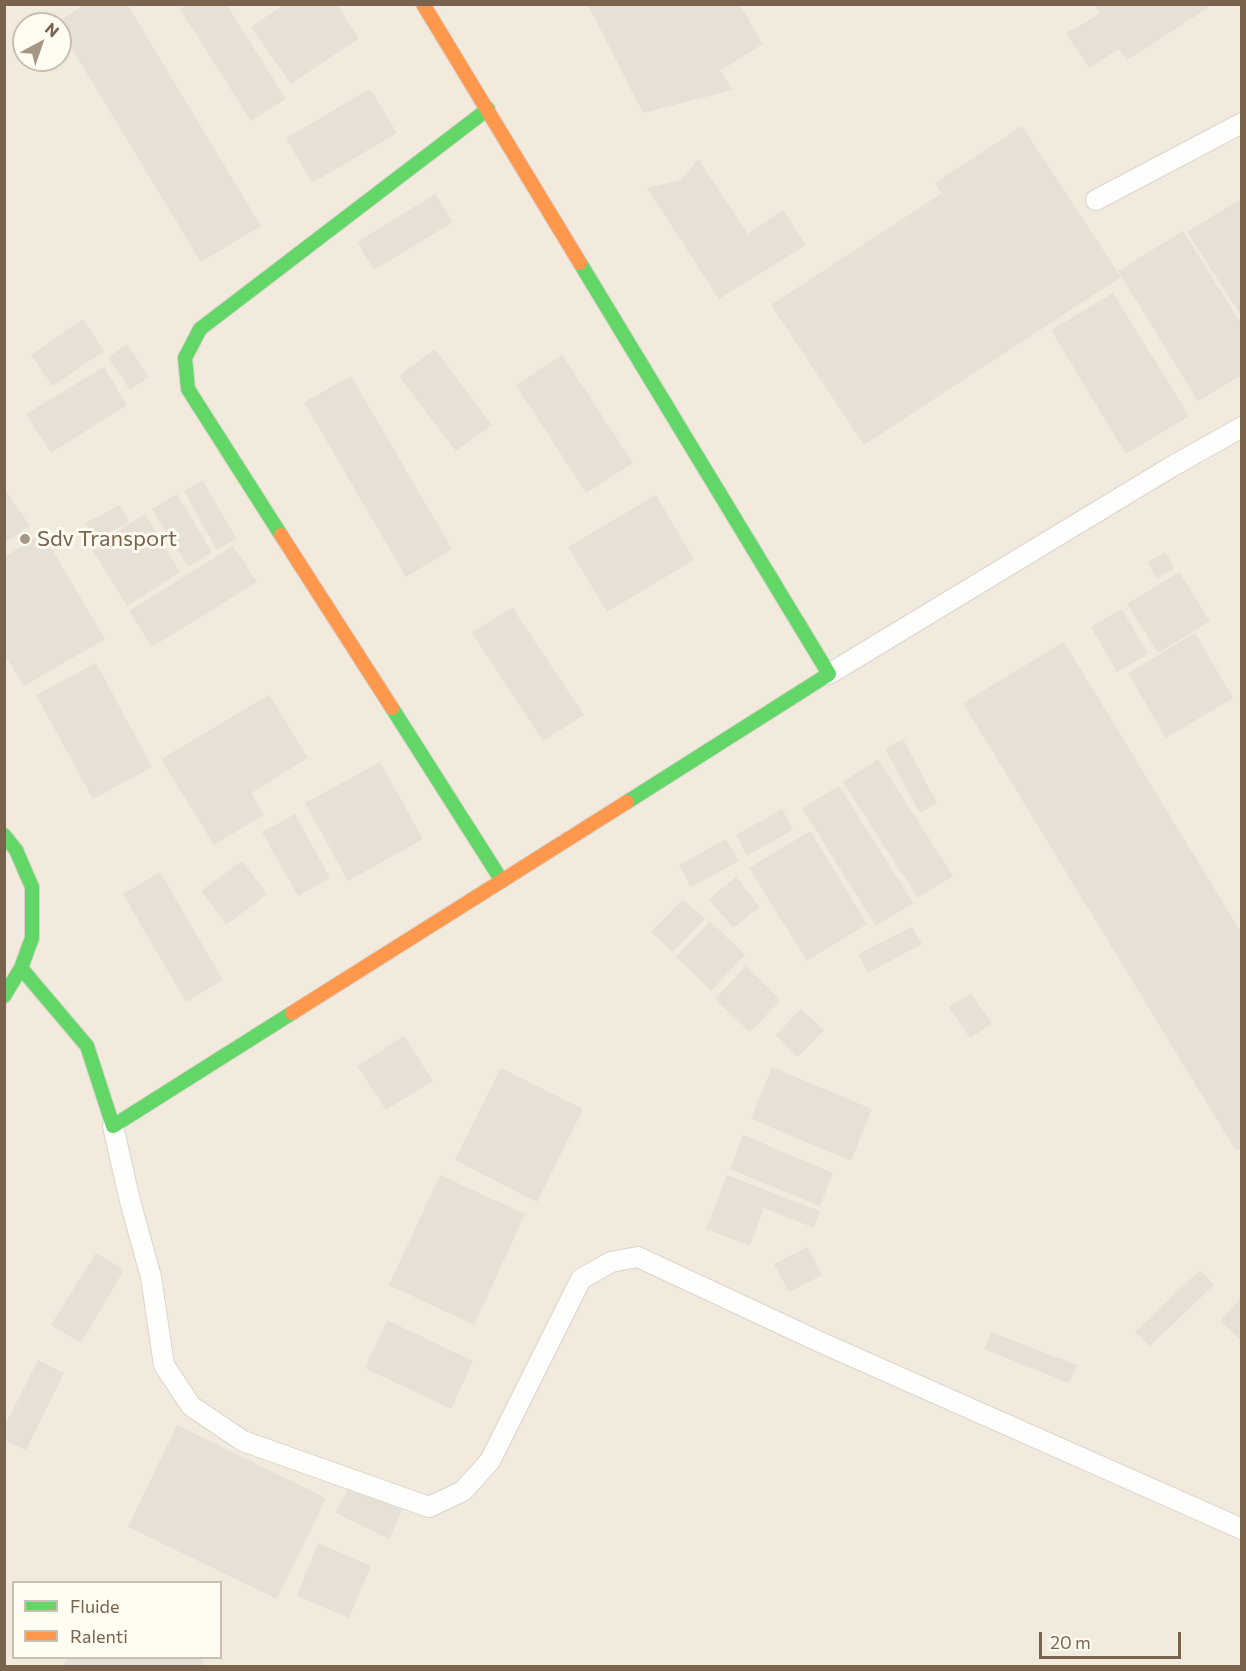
<!DOCTYPE html>
<html>
<head>
<meta charset="utf-8">
<style>
  body { margin:0 }
  #map { position:relative; width:1246px; height:1671px; overflow:hidden; background:#f9f7ef; font-family:Commissioner,sans-serif }
  canvas { display:block }
  .frame { position:absolute; inset:0; border:6px solid #7a634c; pointer-events:none }
  .legend { position:absolute; left:12px; top:1581px; width:210px; height:78px; box-sizing:border-box; background:#fffcf2; border:2px solid #cabfb0; margin:0; padding:8px 10px; list-style:none; font-size:18px; color:#7a634c }
  .legend li { display:flex; align-items:center; gap:12px; height:30px }
  .legend b { width:30px; border:2px solid #cabfb0 }
  .north { position:absolute; left:12px; top:12px; width:60px; height:60px; box-sizing:border-box; background:#fffcf2; border:2px solid #cabfb0; border-radius:50%; rotate:40deg; font-size:16px; font-weight:700; line-height:24px; text-align:center; color:#7a634c }
  .north::after { content:''; display:block; margin:auto; width:21px; height:27px; background:#a69785; clip-path:polygon(50% 0,100% 100%,50% 72%,0 100%) }
  .scale { position:absolute; left:1039px; top:1632px; width:142px; height:27px; box-sizing:border-box; border:3px solid #7a634c; border-top:0; padding-left:8px; font-size:18px; line-height:21px; white-space:nowrap; color:#7a634c; -webkit-text-stroke:4px #fffcf2; paint-order:stroke }
</style>
</head>
<body>
<div id="map">
<canvas width="1246" height="1671"></canvas>
<div class="frame"></div>
<ul class="legend">
<li><b style="height:8px;background:#63d668"></b>Fluide</li>
<li><b style="height:8px;background:#ff974d"></b>Ralenti</li>
</ul>
<div class="north">N</div>
<div class="scale">20 m</div>
</div>
<script>
const ctx = document.querySelector('canvas').getContext('2d');
ctx.lineJoin = 'round';
function paint(path, color) {
  ctx.fillStyle = color;
  ctx.fill(path, 'evenodd');
}
function poly(rows) {
  const path = new Path2D();
  for (const r of rows) {
    path.moveTo(r[0], r[1]);
    for (let i = 2; i < r.length; i += 2) path.lineTo(r[i], r[i + 1]);
  }
  return path;
}
function stroke(path, color, width, dash) {
  ctx.strokeStyle = color;
  ctx.lineWidth = width;
  ctx.lineCap = dash ? 'butt' : 'round';
  ctx.setLineDash(dash || []);
  ctx.stroke(path);
}
function label(font, color, halo, rows, align = 'center') {
  ctx.font = font + ' Commissioner,sans-serif';
  ctx.lineWidth = 6;
  ctx.setLineDash([]);
  ctx.textBaseline = 'middle';
  ctx.strokeStyle = halo;
  ctx.fillStyle = color;
  for (const [text, x, y, turn = 0] of rows) {
    ctx.save();
    ctx.translate(x, y);
    ctx.rotate((+turn || 0) * Math.PI / 180);
    ctx.textAlign = isNaN(turn) ? turn : align;
    if (halo) ctx.strokeText(text, 0, 0);
    ctx.fillText(text, 0, 0);
    ctx.restore();
  }
}
const residential = poly([
  [5,5,1241,5,1241,1666,5,1666],
  [24,24,60,24,60,60,24,60],
  [14,1582,220,1582,220,1658,14,1658]
]);
const building = poly([
  [86,4,127,4,261,226,201,262,60,29,60,24,56,23],
  [188,4,226,4,286,99,251,121,180,9],
  [285,4,336,4,359,38,291,84,251,27],
  [1094,4,1206,4,1208,8,1127,60,1119,49,1089,68,1066,33,1100,14],
  [588,5,740,5,763,44,720,71,733,90,643,113],
  [370,89,397,133,312,183,286,138],
  [1022,126,1121,277,864,445,771,305,942,193,935,183],
  [698,159,748,234,783,210,806,245,719,299,647,188,681,180],
  [435,194,453,222,374,270,357,242],
  [1242,198,1242,317,1187,232],
  [1183,231,1242,325,1242,375,1198,401,1118,271],
  [1113,293,1189,416,1126,454,1051,330],
  [83,319,104,351,53,386,31,355],
  [127,344,149,377,130,390,108,357],
  [435,349,492,425,456,451,399,376],
  [562,355,633,463,586,493,516,385],
  [104,367,127,405,51,453,26,414],
  [351,376,452,549,406,577,304,402],
  [202,480,237,539,217,550,184,491],
  [4,488,30,526,4,543],
  [177,494,212,552,188,567,152,509],
  [656,495,694,560,607,612,568,547],
  [120,505,129,522,95,540,85,523],
  [145,514,180,572,127,606,91,548],
  [43,534,105,639,24,686,4,654,4,557],
  [233,546,257,582,152,647,129,611],
  [1165,552,1175,568,1157,578,1147,562],
  [1179,572,1210,621,1158,653,1127,604],
  [512,607,584,715,543,741,472,633],
  [1122,609,1148,654,1117,672,1091,627],
  [1195,633,1233,698,1166,738,1128,673],
  [1064,642,1242,934,1242,1147,1236,1151,963,703],
  [96,663,152,767,93,799,36,695],
  [269,695,308,758,251,793,264,815,214,845,161,759],
  [903,739,937,803,920,813,885,749],
  [878,759,953,876,918,898,843,782],
  [380,762,423,839,348,881,305,803],
  [839,786,913,903,876,926,802,808],
  [782,809,793,830,747,856,736,835],
  [295,814,330,878,298,896,262,832],
  [810,831,867,924,807,961,749,868],
  [726,839,739,861,691,887,679,865],
  [242,861,267,894,226,925,201,891],
  [160,872,223,980,186,1002,123,894],
  [736,877,760,907,733,928,709,899],
  [683,899,705,919,673,952,651,932],
  [710,921,745,955,711,991,676,957],
  [912,927,922,944,868,973,858,954],
  [746,966,781,1000,750,1032,715,999],
  [971,993,992,1024,970,1038,949,1007],
  [801,1009,824,1030,798,1057,776,1035],
  [404,1036,433,1081,386,1110,357,1066],
  [772,1067,872,1109,851,1161,751,1119],
  [501,1068,583,1109,537,1202,455,1160],
  [743,1135,833,1173,820,1206,730,1169],
  [440,1175,525,1214,474,1325,389,1285],
  [727,1175,820,1211,814,1228,764,1208,750,1246,706,1229],
  [808,1247,822,1275,789,1292,774,1264],
  [96,1253,124,1270,81,1343,51,1325],
  [1200,1270,1214,1285,1150,1346,1135,1332],
  [1242,1297,1242,1337,1240,1339,1220,1321],
  [387,1320,473,1361,451,1409,365,1368],
  [991,1332,1077,1365,1069,1383,984,1349],
  [38,1360,64,1373,26,1450,4,1440,4,1427],
  [177,1425,326,1498,277,1599,128,1527],
  [350,1485,402,1510,389,1539,336,1513],
  [318,1543,371,1566,349,1618,297,1596],
  [67,1658,202,1658,205,1666,63,1666]
]);
const lane = poly([
  [1096,200,1242,123],
  [829,674,1171,467,1242,427],
  [113,1126,130,1201,151,1277,164,1365,191,1406,243,1441,429,1507,463,1491,490,1461,581,1279,611,1262,638,1257,820,1342,1242,1529]
]);
const fast = poly([
  [580,263,829,674,627,802],
  [281,535,188,389,185,358,200,329,488,109],
  [392,708,502,881],
  [4,835,16,850,32,887,32,938,21,968,4,996],
  [21,968,87,1046,113,1126,292,1013]
]);
const slow = poly([
  [423,4,580,263],
  [281,535,392,708],
  [292,1013,627,802]
]);
const markers = [
  [25,539,6,"#a69785"]
];
const poiNames = [
  ["Sdv Transport",37,539]
];
paint(residential, '#f2ebdd');
paint(building, '#e6e0d6');
stroke(lane, '#d9d4cd', 22);
stroke(fast, '#d8d3ca', 16);
stroke(slow, '#d8d3ca', 16);
stroke(lane, '#fefefd', 20);
stroke(fast, '#63d668', 14);
stroke(slow, '#ff974d', 14);
for (const [x, y, r, color] of markers) {
  const dot = new Path2D();
  dot.arc(x, y, r, 0, 2 * Math.PI);
  ctx.fillStyle = color;
  ctx.fill(dot);
  stroke(dot, '#fffcf2', 2);
}
label('22px', '#7a634c', '#fffcf2', poiNames, 'left');
</script>
</body>
</html>
